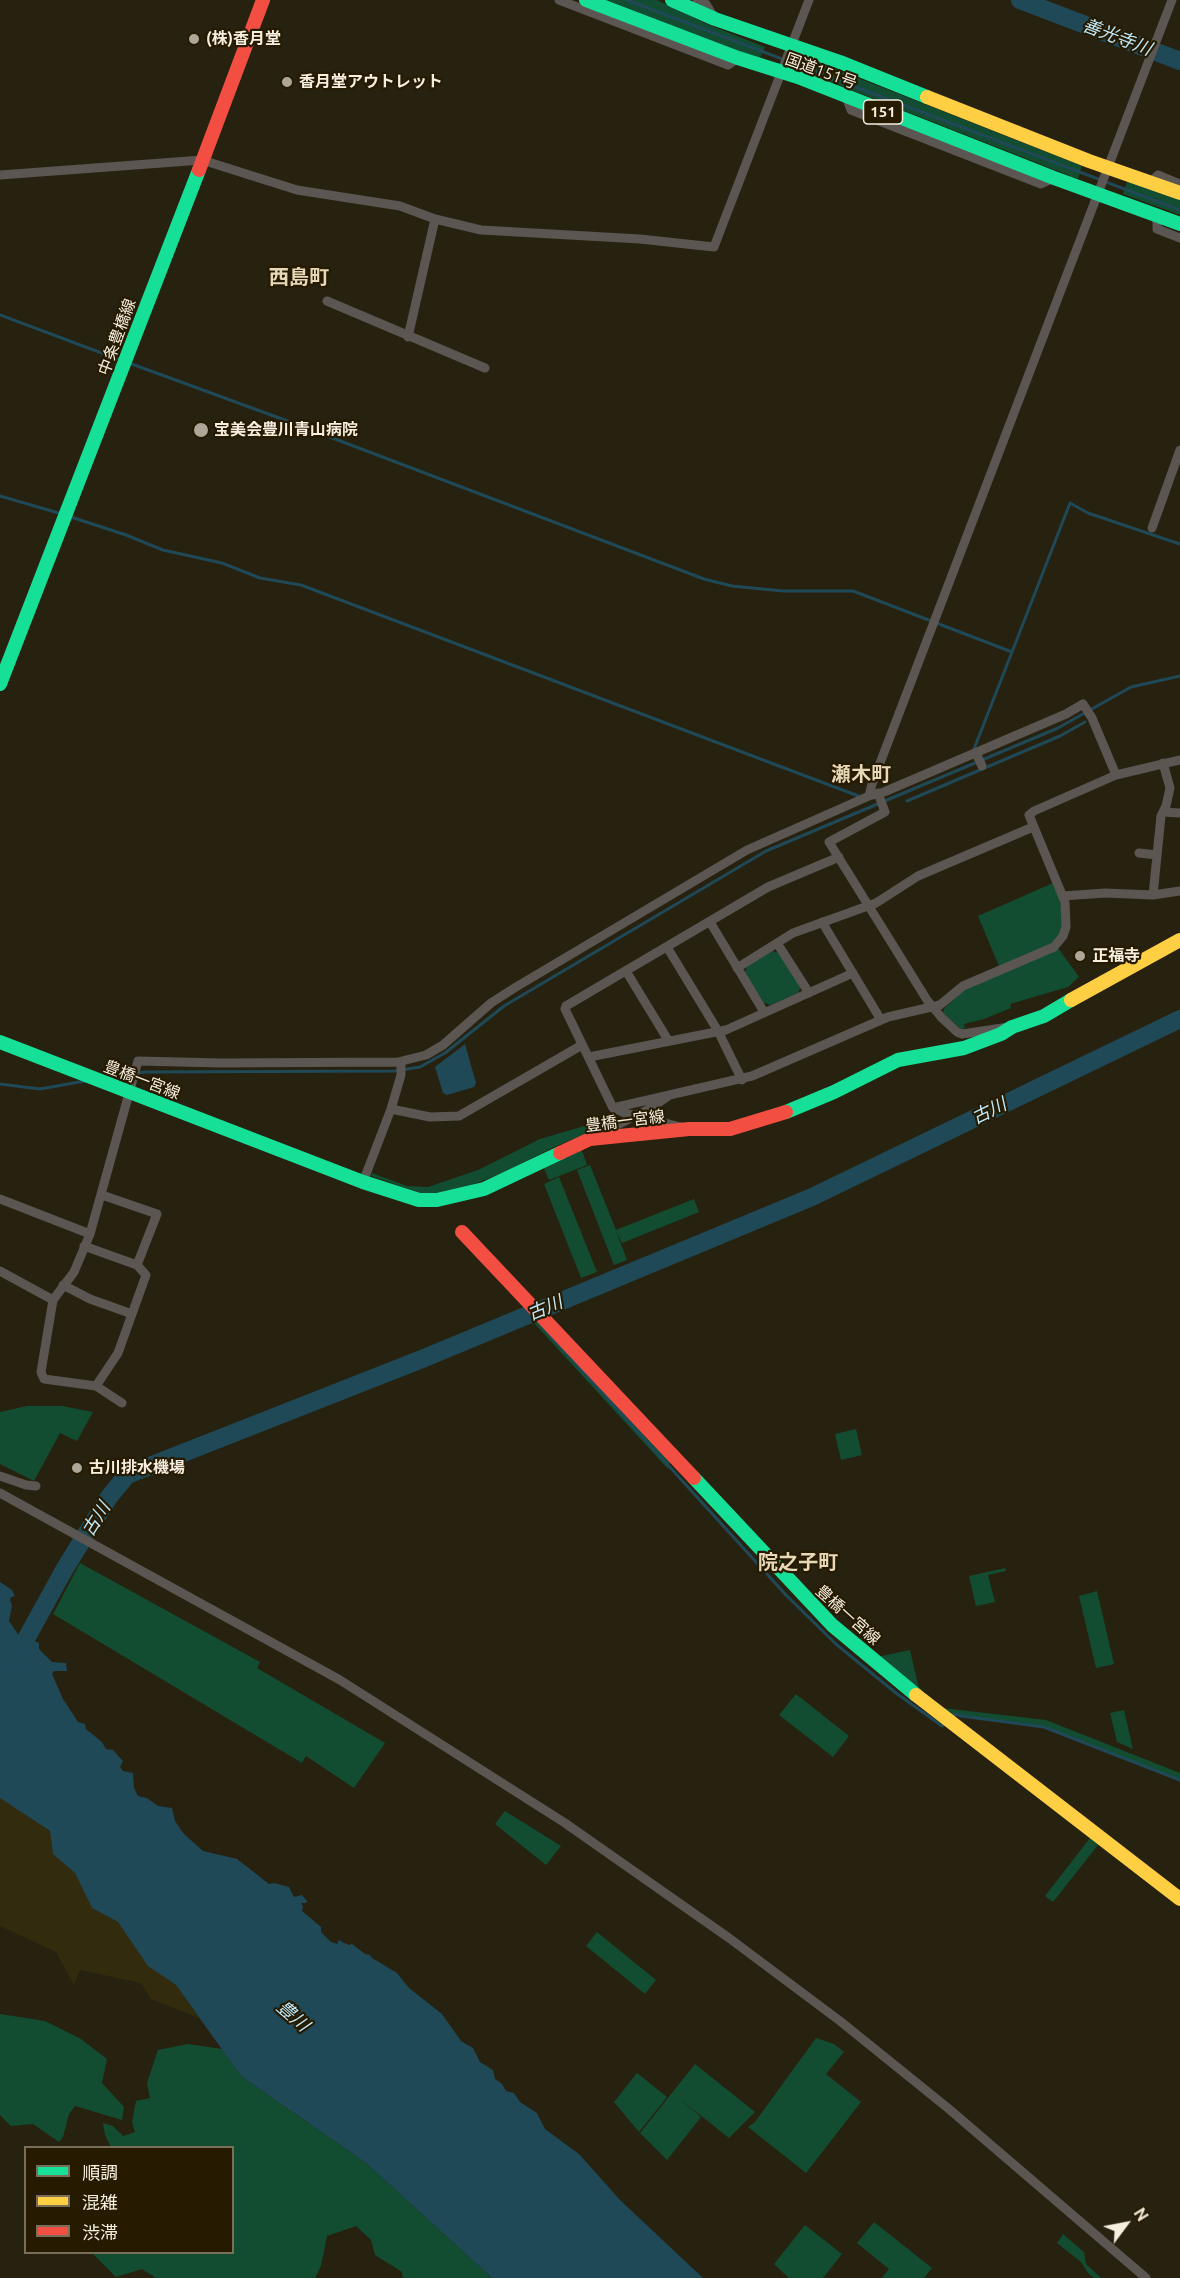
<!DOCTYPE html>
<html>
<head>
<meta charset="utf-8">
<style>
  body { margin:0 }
  #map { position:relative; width:1180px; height:2278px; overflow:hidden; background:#272110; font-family:Ubuntu,"Noto Sans JP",sans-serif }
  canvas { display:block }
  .legend { position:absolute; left:24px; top:2146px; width:210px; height:108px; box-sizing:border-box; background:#261b00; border:2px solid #796f59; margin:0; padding:8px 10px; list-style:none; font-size:18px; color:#f6eede }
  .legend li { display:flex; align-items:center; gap:12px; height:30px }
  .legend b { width:30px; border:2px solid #796f59 }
  .north { position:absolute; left:1096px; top:2194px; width:60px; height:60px; -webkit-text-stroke:4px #261b00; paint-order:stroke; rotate:58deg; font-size:16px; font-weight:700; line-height:24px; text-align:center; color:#f6eede }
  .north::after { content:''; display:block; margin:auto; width:21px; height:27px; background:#f6eede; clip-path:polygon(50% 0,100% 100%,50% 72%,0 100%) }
</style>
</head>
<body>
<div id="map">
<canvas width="1180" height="2278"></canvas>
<ul class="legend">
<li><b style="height:8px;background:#16e098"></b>順調</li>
<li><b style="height:8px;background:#ffcf43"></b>混雑</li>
<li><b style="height:8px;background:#f24e42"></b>渋滞</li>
</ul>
<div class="north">N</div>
</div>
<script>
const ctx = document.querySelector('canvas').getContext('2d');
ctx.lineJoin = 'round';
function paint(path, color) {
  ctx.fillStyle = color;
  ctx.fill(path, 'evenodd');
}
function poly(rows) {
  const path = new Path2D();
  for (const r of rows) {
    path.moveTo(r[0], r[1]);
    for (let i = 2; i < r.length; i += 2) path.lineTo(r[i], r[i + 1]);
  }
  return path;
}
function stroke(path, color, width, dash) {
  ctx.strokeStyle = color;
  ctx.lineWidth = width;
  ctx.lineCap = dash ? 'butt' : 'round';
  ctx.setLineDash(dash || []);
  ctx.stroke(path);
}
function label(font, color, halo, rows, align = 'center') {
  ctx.font = font + ' Ubuntu,"Noto Sans JP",sans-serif';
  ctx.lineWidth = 4.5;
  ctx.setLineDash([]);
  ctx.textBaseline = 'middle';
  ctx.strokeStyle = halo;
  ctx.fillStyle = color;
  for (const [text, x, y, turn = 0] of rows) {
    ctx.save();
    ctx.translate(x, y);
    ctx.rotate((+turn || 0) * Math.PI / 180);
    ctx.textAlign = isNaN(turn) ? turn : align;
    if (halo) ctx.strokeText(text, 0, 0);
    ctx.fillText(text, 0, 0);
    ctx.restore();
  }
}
const green = poly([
  [602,0,657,0,707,24,765,47,759,60],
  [810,59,1082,166,1078,179,806,72],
  [1128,179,1180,199,1180,215,1123,194],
  [1053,883,1060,899,1063,914,1062,931,1053,944,999,966,978,916],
  [1058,948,1079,977,1068,987,1010,1004,1011,1008,984,1019,964,1024,965,1028,961,1029,943,1013,944,1009,962,991],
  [772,951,780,953,801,986,798,993,770,1005,763,1002,745,973,747,966],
  [611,1118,612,1120,578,1137,554,1147,505,1172,469,1186,432,1197,371,1176,372,1173,407,1186,428,1187,478,1170,540,1139],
  [580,1145,587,1165,549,1180,542,1164],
  [590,1165,616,1230,694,1199,699,1212,622,1243,616,1231,627,1260,614,1265,577,1170],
  [559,1177,597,1272,581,1278,544,1184],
  [539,1321,670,1462,668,1469,534,1323],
  [27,1406,62,1406,93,1412,77,1441,60,1433,34,1481,0,1464,0,1412],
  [856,1429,862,1455,841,1460,835,1434],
  [80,1563,260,1662,257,1668,385,1743,354,1788,306,1756,302,1763,53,1614],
  [1005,1568,1006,1571,988,1575,995,1602,976,1606,969,1576],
  [1097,1591,1114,1664,1096,1668,1079,1596],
  [910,1650,920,1693,877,1657],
  [796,1694,849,1736,833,1757,779,1715],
  [942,1708,1046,1720,1180,1773,1180,1780,1044,1726,961,1716,955,1714,953,1716],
  [1124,1710,1133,1749,1117,1742,1110,1713],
  [505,1811,561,1846,546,1865,495,1824],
  [1090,1838,1098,1845,1053,1902,1045,1896],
  [597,1932,656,1980,645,1994,586,1946],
  [0,2014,45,2021,81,2039,107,2059,102,2083,124,2107,122,2120,75,2106,69,2114,63,2137,59,2142,33,2124,11,2126,0,2115],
  [816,2038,834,2044,844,2052,826,2074,861,2102,806,2173,748,2127,755,2122],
  [188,2044,222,2049,241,2076,366,2163,492,2278,403,2278,402,2272,375,2255,371,2240,356,2226,327,2236,321,2266,315,2278,156,2278,142,2269,116,2277,94,2255,94,2253,232,2252,232,2148,111,2147,105,2135,103,2123,113,2126,123,2136,135,2132,132,2122,136,2101,150,2098,147,2083,158,2050],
  [695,2064,755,2112,729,2138,680,2099,701,2117,667,2160,640,2133],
  [637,2073,667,2097,639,2132,614,2102],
  [874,2222,932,2268,924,2278,882,2278,889,2269,857,2243],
  [805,2225,842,2254,823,2278,789,2278,774,2264],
  [1063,2234,1084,2252,1086,2264,1101,2278,1094,2278,1088,2273,1081,2262,1057,2243]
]);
const sand = poly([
  [0,1798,50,1831,53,1854,75,1873,92,1908,118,1922,148,1965,176,1985,199,2018,151,1999,141,1983,80,1970,74,1985,56,1952,0,1926]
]);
const water = poly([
  [465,1044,476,1083,474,1087,447,1095,443,1093,435,1067],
  [0,1582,12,1590,15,1596,11,1597,10,1600,12,1606,9,1621,18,1634,39,1643,39,1649,52,1662,66,1663,67,1671,54,1671,52,1674,63,1699,78,1722,85,1724,86,1729,102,1742,106,1749,113,1750,123,1761,120,1767,123,1771,133,1773,134,1788,138,1796,147,1798,158,1806,172,1808,175,1821,183,1833,203,1851,237,1859,269,1884,274,1883,289,1887,294,1897,302,1895,307,1901,306,1903,301,1903,303,1906,302,1911,321,1927,321,1932,331,1942,338,1944,338,1940,349,1945,352,1944,365,1954,370,1955,372,1958,397,1973,409,1988,442,2014,461,2041,473,2048,480,2062,493,2070,495,2079,502,2084,506,2091,514,2093,520,2102,537,2113,545,2129,579,2154,620,2200,703,2278,492,2278,366,2163,241,2076,176,1985,148,1966,118,1922,92,1908,75,1873,53,1854,50,1831,0,1798]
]);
const stream = poly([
  [627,0,1180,210],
  [0,315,123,361],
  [129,363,293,423,704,579,732,586,783,591,853,591,1012,652,1070,503,1088,513,1180,544],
  [0,496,62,514],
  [71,517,126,535,163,550,222,563,260,578,301,585,861,797],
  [974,749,1012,652],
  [907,801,1060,736,1085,722],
  [106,1077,145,1072,395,1071,420,1067,445,1053,504,1006,766,851,1058,728,1131,687,1180,676],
  [0,1084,40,1089,85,1081],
  [539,1323,786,1595,837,1645,896,1693,942,1726,947,1722],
  [952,1718,955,1714,961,1716,1044,1727,1180,1780]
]);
const river = poly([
  [1020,0,1180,61],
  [15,1659,64,1570,109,1497,127,1475,422,1359,812,1197,1180,1019]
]);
const street = poly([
  [559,0,728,65,738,58],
  [697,0,706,4,713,16],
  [846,96,851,110,1041,184,1054,178],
  [0,175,202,160,297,190,400,206,435,219,481,230,640,239,714,247,809,0],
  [1151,182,1158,175,1180,184],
  [1157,215,1157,229,1180,238],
  [327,301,485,368],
  [408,337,435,219],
  [1152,528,1180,450],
  [976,753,982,766],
  [878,793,885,812,829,842,927,1000,941,1017,957,1032,962,1034,1009,1027],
  [869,796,872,784,1172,0],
  [1163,812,1180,813],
  [1139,853,1157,855],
  [1153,895,1180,891],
  [1063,896,1105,893,1153,895,1161,816,1166,806,1170,788,1163,763],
  [710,922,764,1012],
  [822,922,881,1020],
  [777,943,809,993],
  [667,947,718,1031,742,1080],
  [737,968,793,933,876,903,918,876,1033,827],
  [626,971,668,1040],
  [589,1057,726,1030,853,973],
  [613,1108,752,1076,888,1017,940,1005,963,986,1054,947,1063,936,1066,927,1065,902,1029,815,1034,811,1116,775,1180,760],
  [391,1109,430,1117,459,1116,582,1045],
  [681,1127,625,1113,613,1108,565,1009,566,1006,768,887,839,857],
  [597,1135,649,1109,667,1097],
  [363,1182,391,1109,401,1075,401,1062],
  [102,1195,157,1214,137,1265],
  [0,1199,90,1234],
  [84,1246,137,1265,146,1275,118,1353,96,1386],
  [0,1271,53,1300],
  [63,1285,90,1299,132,1314],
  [122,1403,96,1386,44,1379,41,1372,53,1300,74,1272,90,1234,138,1061,221,1063,398,1062,426,1055,443,1045,491,1003,516,987,747,850,869,796,884,792,1066,714,1083,704,1092,718,1116,775],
  [0,1476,26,1485,36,1486],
  [0,1493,340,1680,565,1823,729,1938,840,2021,949,2109,1146,2278]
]);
const fast = poly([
  [586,0,738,58,798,77,1054,178,1180,224],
  [672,0,715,19,840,62,927,97],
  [0,684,199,170],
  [0,1042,363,1182,419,1200,437,1200,484,1189,560,1153],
  [786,1112,834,1092,898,1060,964,1048,1001,1034,1012,1027,1044,1016,1071,1000],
  [694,1478,832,1625,916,1695]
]);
const slow = poly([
  [927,97,1089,161,1180,193],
  [1071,1000,1180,940],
  [916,1695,1180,1899]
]);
const jam = poly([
  [199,170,263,0],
  [560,1153,590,1139,689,1129,730,1129,786,1112],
  [462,1232,694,1478]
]);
const markers = [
  [194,39,6,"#aea696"],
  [287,82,6,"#aea696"],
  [201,430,8,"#aea696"],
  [1080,956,6,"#aea696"],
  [77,1468,6,"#aea696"]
];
const shields = [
  [883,112,39]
];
const shieldNames = [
  ["151",883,112]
];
const poiNames = [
  ["(株)香月堂",206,39],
  ["香月堂アウトレット",299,82],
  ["宝美会豊川青山病院",214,430],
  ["正福寺",1092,956],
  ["古川排水機場",89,1468]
];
const streetNames = [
  ["国道151号",821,71,20],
  ["中条豊橋線",117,337,-70],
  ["豊橋一宮線",142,1080,21],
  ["豊橋一宮線",625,1121,-7],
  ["豊橋一宮線",848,1615,42]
];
const waterNames = [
  ["善光寺川",1117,37,21],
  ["古川",989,1111,-26],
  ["古川",545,1308,-23],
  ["古川",96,1519,-58],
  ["豊川",293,2016,41]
];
const quarterNames = [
  ["西島町",299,277],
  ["瀬木町",861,774],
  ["院之子町",798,1562]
];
paint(green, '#124d31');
paint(sand, '#332b0d');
paint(water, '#1f4957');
stroke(stream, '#1f4957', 3);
stroke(river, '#1f4957', 18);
stroke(street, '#5b5652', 9);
stroke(fast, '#16e098', 14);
stroke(slow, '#ffcf43', 14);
stroke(jam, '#f24e42', 14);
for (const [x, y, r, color] of markers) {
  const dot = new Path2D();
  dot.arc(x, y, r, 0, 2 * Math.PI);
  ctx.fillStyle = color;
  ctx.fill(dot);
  stroke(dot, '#261b00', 2);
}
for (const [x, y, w] of shields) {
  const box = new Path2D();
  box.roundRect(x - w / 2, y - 12, w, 24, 4.5);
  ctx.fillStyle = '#261b00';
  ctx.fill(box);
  stroke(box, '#f6eede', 1.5);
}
label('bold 15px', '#f6eede', null, shieldNames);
label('bold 16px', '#f6eede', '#261b00', poiNames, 'left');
label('16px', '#f6eede', '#261b00', streetNames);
label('italic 18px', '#c0eafc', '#261b00', waterNames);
label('bold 20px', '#e7d8b7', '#261b00', quarterNames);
</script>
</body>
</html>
